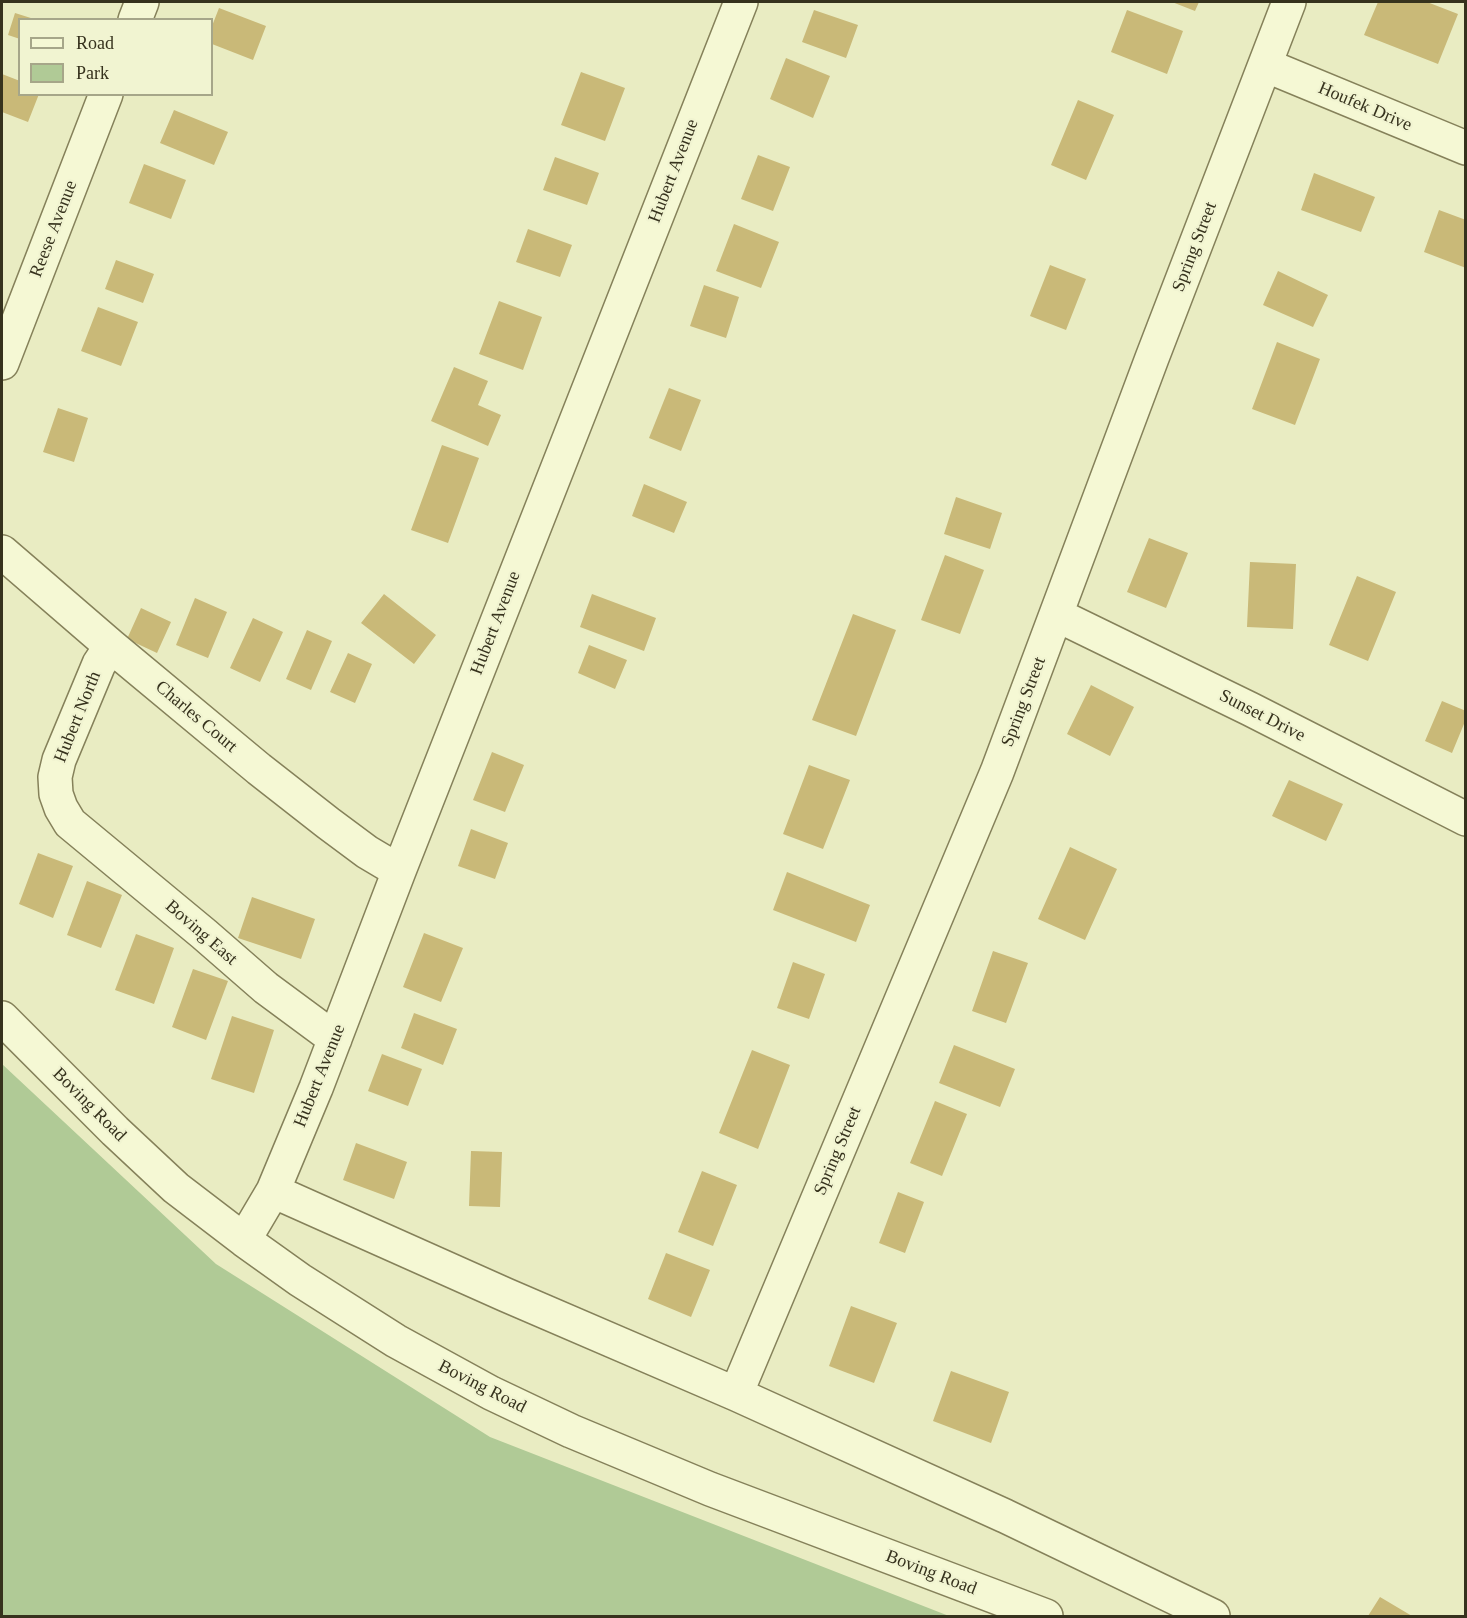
<!DOCTYPE html>
<html>
<head>
<meta charset="utf-8">
<style>
  body { margin:0 }
  #map { position:relative; width:1467px; height:1618px; overflow:hidden; background:#e9ecc2; font-family:Georgia,serif }
  canvas { display:block }
  .frame { position:absolute; inset:0; border:3px solid #36321d; pointer-events:none }
  .legend { position:absolute; left:18px; top:18px; width:195px; height:78px; box-sizing:border-box; background:#f1f4d1; border:2px solid #a6a689; margin:0; padding:8px 10px; list-style:none; font-size:18px; color:#36321d }
  .legend li { display:flex; align-items:center; gap:12px; height:30px }
  .legend b { width:30px; border:2px solid #a6a689 }
</style>
</head>
<body>
<div id="map">
<canvas width="1467" height="1618"></canvas>
<div class="frame"></div>
<ul class="legend">
<li><b style="height:8px;background:#f5f8d4"></b>Road</li>
<li><b style="height:16px;background:#b0ca96"></b>Park</li>
</ul>
</div>
<script>
const ctx = document.querySelector('canvas').getContext('2d');
ctx.lineJoin = 'round';
function paint(path, color) {
  ctx.fillStyle = color;
  ctx.fill(path, 'evenodd');
}
function poly(rows) {
  const path = new Path2D();
  for (const r of rows) {
    path.moveTo(r[0], r[1]);
    for (let i = 2; i < r.length; i += 2) path.lineTo(r[i], r[i + 1]);
  }
  return path;
}
function stroke(path, color, width, dash) {
  ctx.strokeStyle = color;
  ctx.lineWidth = width;
  ctx.lineCap = dash ? 'butt' : 'round';
  ctx.setLineDash(dash || []);
  ctx.stroke(path);
}
function label(font, color, halo, rows, align = 'center') {
  ctx.font = font + ' Georgia,serif';
  ctx.lineWidth = 4.5;
  ctx.setLineDash([]);
  ctx.textBaseline = 'middle';
  ctx.strokeStyle = halo;
  ctx.fillStyle = color;
  for (const [text, x, y, turn = 0] of rows) {
    ctx.save();
    ctx.translate(x, y);
    ctx.rotate((+turn || 0) * Math.PI / 180);
    ctx.textAlign = isNaN(turn) ? turn : align;
    if (halo) ctx.strokeText(text, 0, 0);
    ctx.fillText(text, 0, 0);
    ctx.restore();
  }
}
const green = poly([
  [2,1064,216,1264,490,1437,949,1616,2,1616]
]);
const building = poly([
  [1172,2,1199,2,1195,11],
  [1378,2,1427,2,1458,14,1438,64,1364,35],
  [219,8,266,26,253,60,212,44,212,26],
  [814,10,858,25,846,58,802,42],
  [1127,10,1183,31,1167,74,1111,52],
  [15,13,34,19,20,20,20,39,8,35],
  [786,58,830,76,813,118,770,99],
  [581,72,625,88,605,141,561,125],
  [2,74,20,81,20,94,39,94,28,122,2,112],
  [1078,100,1114,115,1086,180,1051,165],
  [174,110,228,132,214,165,160,143],
  [758,155,790,167,773,211,741,199],
  [555,157,599,173,587,205,543,190],
  [144,164,186,180,171,219,129,203],
  [1314,173,1375,197,1361,232,1301,210],
  [1439,210,1466,220,1466,268,1424,252],
  [734,224,779,242,761,288,716,271],
  [528,229,572,245,560,277,516,262],
  [116,260,154,274,143,303,105,289],
  [1050,265,1086,279,1066,330,1030,316],
  [1278,271,1328,295,1313,327,1263,305],
  [704,285,739,297,726,338,690,326],
  [499,301,542,317,523,370,479,354],
  [98,307,138,322,121,366,81,351],
  [1277,342,1320,359,1295,425,1252,409],
  [454,367,488,381,478,405,501,415,488,446,431,421],
  [669,388,701,400,681,451,649,438],
  [58,408,88,418,74,462,43,452],
  [442,445,479,458,448,543,411,530],
  [644,484,687,502,674,533,632,516],
  [956,497,1002,513,990,549,944,534],
  [1149,538,1188,553,1166,608,1127,592],
  [945,555,984,570,960,634,921,620],
  [1250,562,1296,564,1293,629,1247,627],
  [1357,576,1396,592,1368,661,1329,645],
  [384,594,436,635,414,664,361,623],
  [592,594,656,618,644,651,580,627],
  [195,598,227,612,208,658,176,645],
  [141,608,171,622,157,653,127,639],
  [853,614,896,630,856,736,812,720],
  [253,618,283,632,260,682,230,668],
  [307,630,332,641,311,690,286,679],
  [589,645,627,660,615,689,578,673],
  [348,653,372,664,355,703,330,692],
  [1091,685,1134,707,1110,756,1067,734],
  [1442,701,1466,711,1466,719,1452,753,1425,741],
  [492,752,524,765,505,812,473,800],
  [809,765,850,780,823,849,783,834],
  [1289,780,1343,804,1326,841,1272,816],
  [471,829,508,843,495,879,458,866],
  [1070,847,1117,869,1085,940,1038,919],
  [38,853,73,866,53,918,19,904],
  [787,872,870,905,856,942,773,910],
  [87,881,122,895,101,948,67,935],
  [252,897,315,919,301,959,238,938],
  [424,933,463,948,441,1002,403,987],
  [136,934,174,948,154,1004,115,990],
  [993,951,1028,963,1006,1023,972,1011],
  [793,962,825,974,809,1019,777,1008],
  [193,969,228,981,206,1040,172,1027],
  [414,1013,457,1029,443,1065,401,1048],
  [232,1016,274,1030,254,1093,211,1079],
  [954,1045,1015,1069,1000,1107,939,1083],
  [752,1050,790,1065,758,1149,719,1133],
  [382,1054,422,1069,408,1106,368,1091],
  [935,1101,967,1114,942,1176,910,1163],
  [356,1143,407,1162,394,1199,343,1180],
  [471,1151,502,1152,500,1207,469,1206],
  [702,1171,737,1185,713,1246,678,1232],
  [898,1192,924,1202,905,1253,879,1243],
  [666,1253,710,1270,691,1317,648,1299],
  [851,1306,897,1323,874,1383,829,1366],
  [951,1371,1009,1392,991,1443,933,1421],
  [1380,1597,1412,1616,1368,1616]
]);
const minor = poly([
  [135,20,142,2],
  [1265,65,1466,148],
  [2,363,106,94],
  [2,552,111,646,259,769,328,823,367,852,399,871],
  [1057,615,1250,709,1466,819],
  [111,646,99,664,59,760,55,777,56,794,61,808,70,823,204,934,266,988,335,1039],
  [2,1018,115,1131,176,1188,244,1240,300,1280,396,1341,491,1393,571,1431,710,1489,1046,1616],
  [273,1191,506,1295,736,1394,1005,1516,1213,1616],
  [244,1240,273,1191,316,1088,399,871,741,2],
  [736,1394,997,772,1152,358,1289,2]
]);
const streetNames = [
  ["Houfek Drive",1365,107,23],
  ["Hubert Avenue",674,171,-69],
  ["Reese Avenue",54,229,-69],
  ["Spring Street",1195,247,-69],
  ["Hubert Avenue",496,623,-69],
  ["Spring Street",1024,702,-69],
  ["Sunset Drive",1262,716,27],
  ["Hubert North",78,717,-68],
  ["Charles Court",196,717,40],
  ["Boving East",201,933,41],
  ["Hubert Avenue",320,1076,-68],
  ["Boving Road",89,1105,45],
  ["Spring Street",838,1151,-67],
  ["Boving Road",482,1387,27],
  ["Boving Road",931,1573,21]
];
paint(green, '#b0ca96');
paint(building, '#c9b978');
stroke(minor, '#85815a', 36);
stroke(minor, '#f5f8d4', 33);
label('18px', '#36321d', '#f1f4d1', streetNames);
</script>
</body>
</html>
